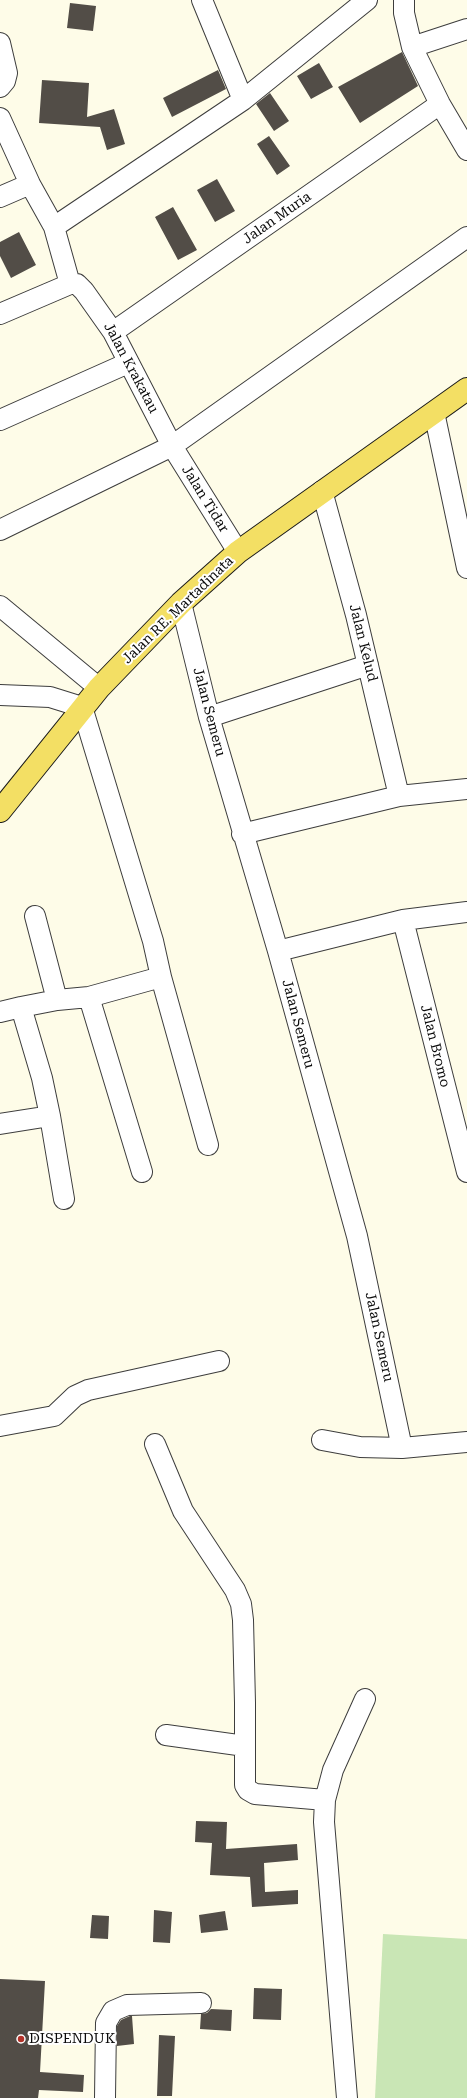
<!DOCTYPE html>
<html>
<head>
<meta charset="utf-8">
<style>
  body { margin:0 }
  canvas { display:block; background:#fefce8 }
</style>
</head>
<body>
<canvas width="467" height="2098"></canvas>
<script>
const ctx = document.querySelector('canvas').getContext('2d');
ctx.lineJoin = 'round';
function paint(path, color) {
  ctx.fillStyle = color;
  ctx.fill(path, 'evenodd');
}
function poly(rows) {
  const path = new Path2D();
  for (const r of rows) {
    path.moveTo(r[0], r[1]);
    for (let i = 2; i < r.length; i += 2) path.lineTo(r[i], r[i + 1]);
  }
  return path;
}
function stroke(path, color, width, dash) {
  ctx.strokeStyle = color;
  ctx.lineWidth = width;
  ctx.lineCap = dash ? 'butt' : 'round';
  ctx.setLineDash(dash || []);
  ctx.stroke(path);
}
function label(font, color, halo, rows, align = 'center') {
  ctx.font = font + ' "Roboto Serif",serif';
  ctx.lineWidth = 4;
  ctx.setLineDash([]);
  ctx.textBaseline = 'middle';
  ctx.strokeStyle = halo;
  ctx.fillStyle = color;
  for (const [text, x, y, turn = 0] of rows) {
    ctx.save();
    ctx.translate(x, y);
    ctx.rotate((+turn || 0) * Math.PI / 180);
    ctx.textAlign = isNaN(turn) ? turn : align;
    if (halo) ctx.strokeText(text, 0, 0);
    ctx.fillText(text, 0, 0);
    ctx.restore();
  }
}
const green = poly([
  [383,1934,467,1939,467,2098,375,2098]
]);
const building = poly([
  [70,3,96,6,93,31,67,28],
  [402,52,418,86,360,123,338,87],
  [319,63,333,87,311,99,297,76],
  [218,70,226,89,172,117,163,98],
  [42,80,89,83,87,117,114,109,125,144,107,150,100,127,39,123],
  [270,93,289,121,274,131,256,104],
  [269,136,290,166,277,175,257,144],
  [217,179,235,211,215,222,197,190],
  [173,207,197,250,178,260,155,217],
  [19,232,36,265,11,278,0,256,0,242],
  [196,1821,227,1822,226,1849,297,1844,298,1860,264,1863,265,1892,298,1890,298,1904,252,1907,250,1877,210,1875,212,1843,195,1842],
  [154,1910,172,1912,170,1943,153,1942],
  [225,1911,228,1930,201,1933,199,1915],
  [92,1915,109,1916,108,1939,90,1938],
  [0,1979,45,1981,40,2072,84,2075,83,2092,39,2090,38,2098,0,2098],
  [254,1988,282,1989,281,2020,253,2019],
  [211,2009,232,2010,231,2031,200,2029,201,2014,207,2013],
  [130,2016,132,2016,134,2044,117,2046,117,2026,121,2020],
  [159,2035,175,2036,172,2096,157,2096]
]);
const minor = poly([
  [202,0,243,100],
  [404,0,404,13,412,47,440,104,467,150],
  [0,43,7,73,5,81,0,87],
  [412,47,467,29],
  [0,118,30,184,54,227,70,284],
  [0,197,30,184],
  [54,227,243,100,367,0],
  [0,314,70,284,77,284,84,291,113,332,172,446,238,552],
  [113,332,440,104],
  [434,412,467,568],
  [0,420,128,363],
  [322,491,356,615,399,796],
  [0,530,172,446,467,237],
  [181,603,209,717,278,951,357,1236,402,1448],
  [0,606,99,688],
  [0,695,50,697,82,707,153,941,161,977,89,997,57,1000,21,1007,42,1078,50,1116,0,1124],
  [209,717,368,665],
  [242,834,399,796,467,789],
  [35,916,57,1000],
  [403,920,467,1172],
  [278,951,403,920,467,912],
  [161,977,208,1145],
  [89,997,142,1172],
  [0,1012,21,1007],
  [50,1116,64,1199],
  [0,1426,54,1416,75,1396,88,1390,219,1361],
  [322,1440,360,1447,402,1448,467,1442],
  [155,1444,183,1511,235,1590,241,1604,243,1620,245,1703,245,1785,248,1790,255,1794,325,1800],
  [166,1735,245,1746],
  [105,2098,106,2023,113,2011,127,2005,201,2003],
  [347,2098,324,1822,325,1800,333,1770,365,1699]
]);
const major = poly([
  [0,811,99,688,181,603,238,552,467,389]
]);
const markers = [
  [21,2039,4,"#b33229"]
];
const streetNames = [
  ["Jalan Muria",277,218,-35],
  ["Jalan Krakatau",131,368,62],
  ["Jalan Tidar",205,499,58],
  ["Jalan RE. Martadinata",178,610,-44],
  ["Jalan Kelud",363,643,76],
  ["Jalan Semeru",209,712,75],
  ["Jalan Semeru",298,1024,75],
  ["Jalan Bromo",435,1046,76],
  ["Jalan Semeru",379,1337,78]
];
const poiNames = [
  ["DISPENDUK",29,2039]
];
paint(green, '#c9e6b5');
paint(building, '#524d47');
stroke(minor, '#3d3d3d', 22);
stroke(major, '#1b1b1b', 24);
stroke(minor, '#fff', 20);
stroke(major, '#f3df64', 22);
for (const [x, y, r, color] of markers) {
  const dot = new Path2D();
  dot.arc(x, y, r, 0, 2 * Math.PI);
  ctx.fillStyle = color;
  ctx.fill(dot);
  stroke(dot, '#fff', 1.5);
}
label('14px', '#0a0a0a', '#fff', streetNames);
label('14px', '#0a0a0a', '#fff', poiNames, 'left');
</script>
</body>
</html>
